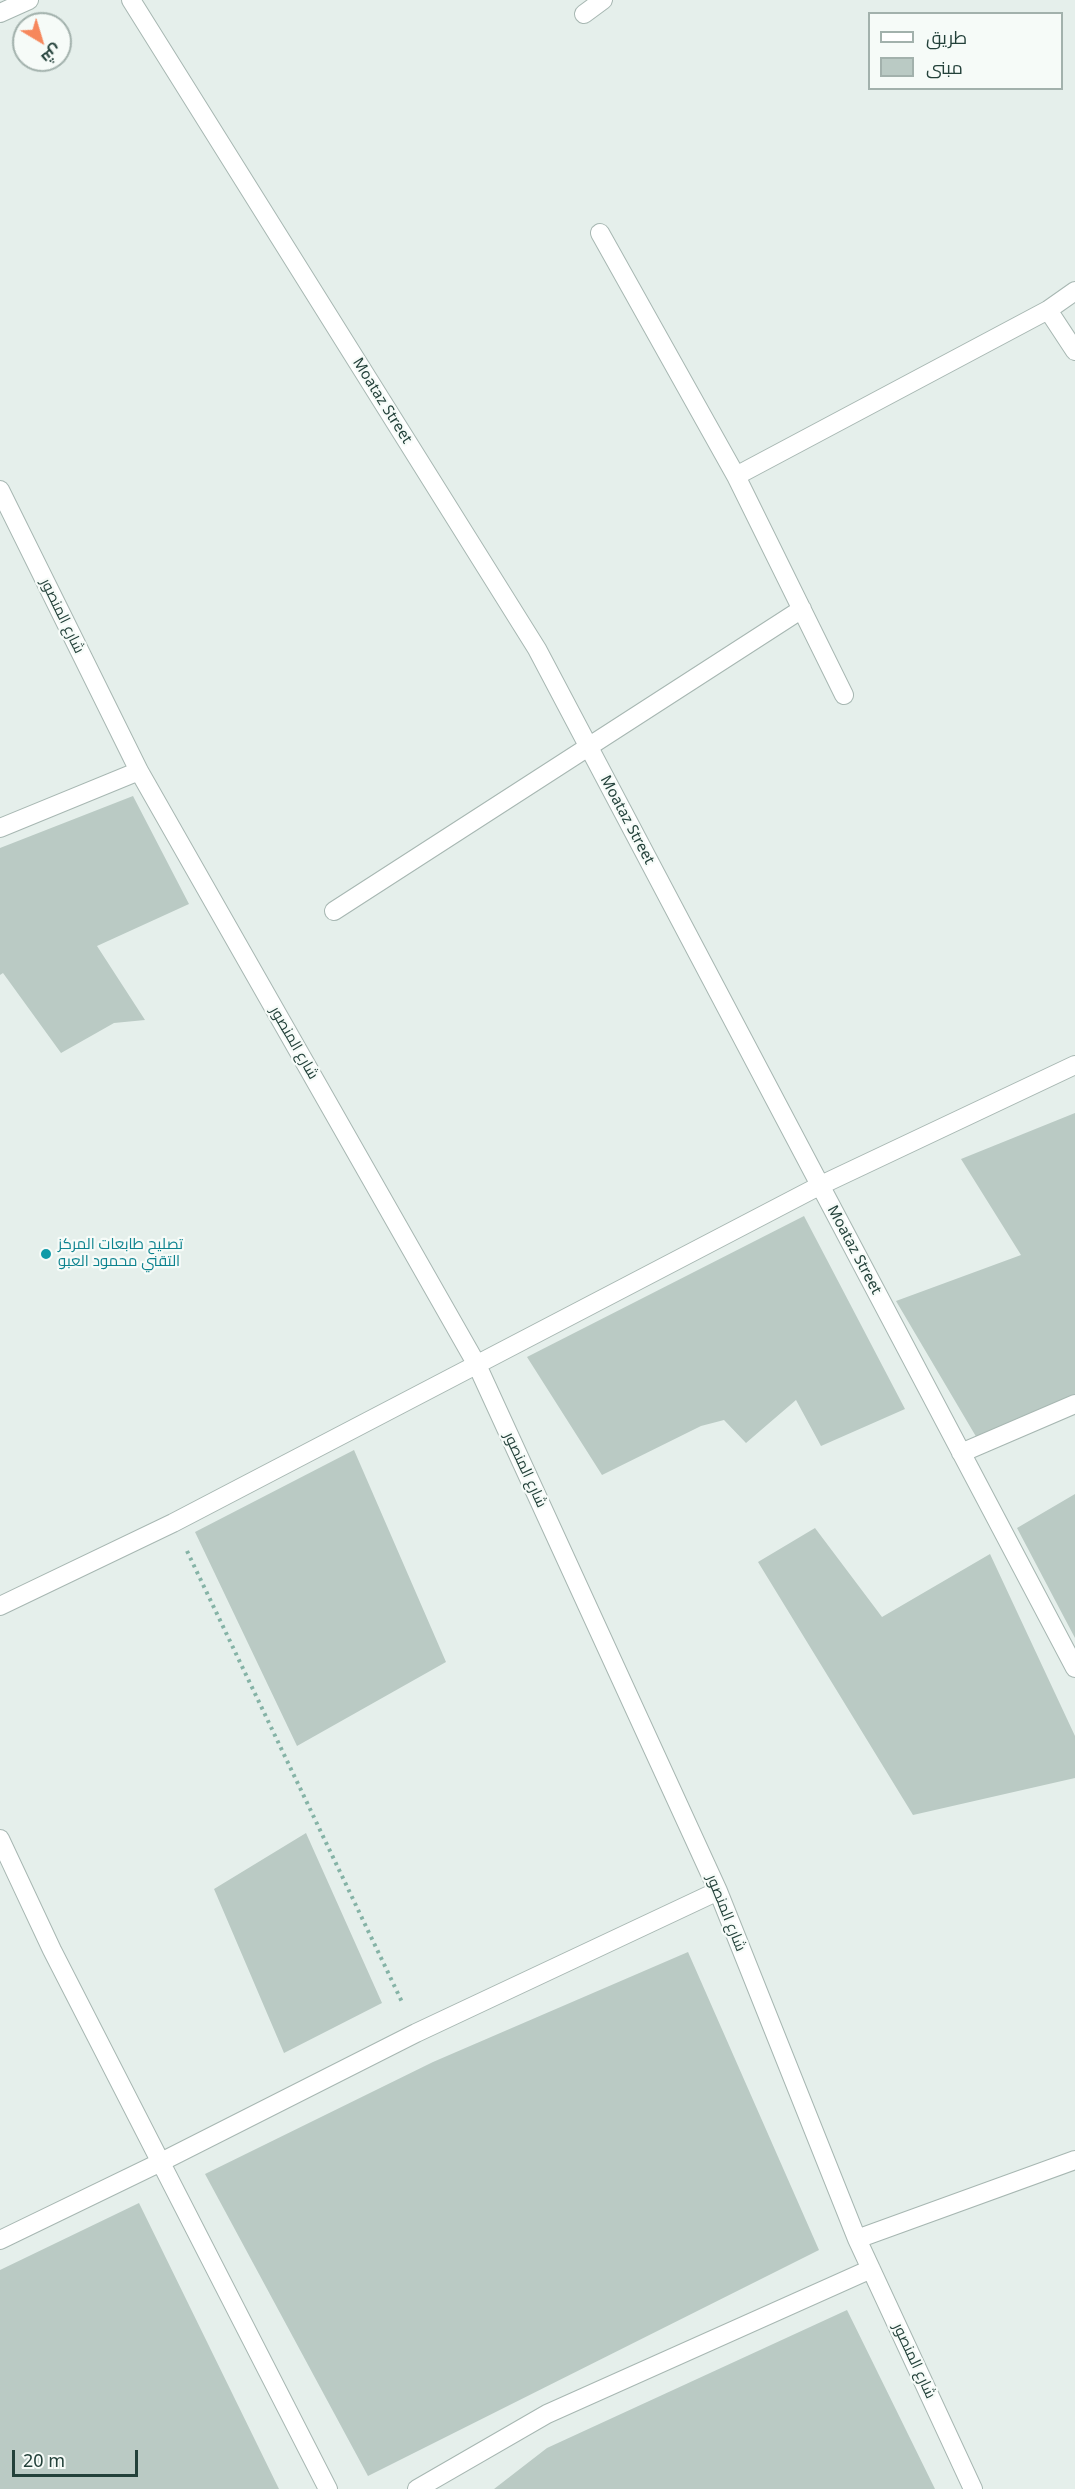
<!DOCTYPE html>
<html>
<head>
<meta charset="utf-8">
<style>
  body { margin:0 }
  #map { position:relative; width:1075px; height:2489px; overflow:hidden; background:#e5efeb; font-family:"Noto Sans",Cairo,sans-serif }
  canvas { display:block }
  .legend { position:absolute; left:868px; top:12px; width:195px; height:78px; box-sizing:border-box; background:#f6fbf8; border:2px solid #a2b1ac; margin:0; padding:8px 10px; list-style:none; font-size:18px; color:#23413a }
  .legend li { display:flex; align-items:center; gap:12px; height:30px }
  .legend b { width:30px; border:2px solid #a2b1ac }
  .north { position:absolute; left:12px; top:12px; width:60px; height:60px; box-sizing:border-box; background:#f6fbf8; border:2px solid #a2b1ac; border-radius:50%; rotate:142deg; font-size:16px; font-weight:700; line-height:24px; text-align:center; color:#23413a }
  .north::after { content:''; display:block; margin:auto; width:21px; height:27px; background:#f6875c; clip-path:polygon(50% 0,100% 100%,50% 72%,0 100%) }
  .scale { position:absolute; left:12px; top:2450px; width:126px; height:27px; box-sizing:border-box; border:3px solid #23413a; border-top:0; padding-left:8px; font-size:18px; line-height:21px; white-space:nowrap; color:#23413a; -webkit-text-stroke:4px #f6fbf8; paint-order:stroke }
</style>
</head>
<body>
<div id="map">
<canvas width="1075" height="2489"></canvas>
<ul class="legend">
<li><b style="height:8px;background:#fff"></b>طريق</li>
<li><b style="height:16px;background:#bacac4"></b>مبنى</li>
</ul>
<div class="north">ش</div>
<div class="scale">20 m</div>
</div>
<script>
const ctx = document.querySelector('canvas').getContext('2d');
ctx.lineJoin = 'round';
function paint(path, color) {
  ctx.fillStyle = color;
  ctx.fill(path, 'evenodd');
}
function poly(rows) {
  const path = new Path2D();
  for (const r of rows) {
    path.moveTo(r[0], r[1]);
    for (let i = 2; i < r.length; i += 2) path.lineTo(r[i], r[i + 1]);
  }
  return path;
}
function stroke(path, color, width, dash) {
  ctx.strokeStyle = color;
  ctx.lineWidth = width;
  ctx.lineCap = dash ? 'butt' : 'round';
  ctx.setLineDash(dash || []);
  ctx.stroke(path);
}
function label(font, color, halo, rows, align = 'center') {
  ctx.font = font + ' "Noto Sans",Cairo,sans-serif';
  ctx.lineWidth = 4.5;
  ctx.setLineDash([]);
  ctx.textBaseline = 'middle';
  ctx.strokeStyle = halo;
  ctx.fillStyle = color;
  for (const [text, x, y, turn = 0] of rows) {
    ctx.save();
    ctx.translate(x, y);
    ctx.rotate((+turn || 0) * Math.PI / 180);
    ctx.textAlign = isNaN(turn) ? turn : align;
    if (halo) ctx.strokeText(text, 0, 0);
    ctx.fillText(text, 0, 0);
    ctx.restore();
  }
}
const building = poly([
  [133,796,189,904,97,946,145,1020,114,1023,61,1053,3,973,0,975,0,848],
  [1075,1113,1075,1407,981,1445,896,1301,1021,1255,961,1159],
  [804,1216,905,1409,821,1446,796,1400,746,1443,724,1420,701,1426,602,1475,527,1357],
  [354,1450,446,1662,297,1746,195,1532],
  [1075,1494,1075,1638,1017,1528],
  [815,1528,882,1617,990,1554,1075,1736,1075,1778,913,1815,758,1562],
  [306,1833,382,2003,284,2053,214,1889],
  [688,1952,819,2250,368,2476,205,2174,433,2062],
  [139,2203,279,2489,0,2489,0,2270],
  [847,2310,935,2489,494,2489,547,2448]
]);
const path = poly([
  [187,1551,403,2004]
]);
const minor = poly([
  [131,0,537,649,1075,1668],
  [0,13,29,0],
  [584,14,603,0],
  [600,233,736,476,844,695],
  [1048,310,1075,351],
  [736,476,1048,310,1075,291],
  [0,490,139,771,477,1365,718,1891,857,2239,973,2489],
  [0,828,139,771],
  [334,911,802,609],
  [961,1453,1075,1404],
  [0,1606,173,1523,819,1186,1075,1065],
  [0,1839,52,1950,328,2489],
  [857,2239,1075,2160],
  [0,2240,161,2162,416,2033,718,1891],
  [417,2489,547,2414,871,2269]
]);
const markers = [
  [46,1254,6,"#0f9aa8"]
];
const streetNames = [
  ["Moataz Street",382,401,58],
  ["شارع المنصور",62,616,64],
  ["Moataz Street",627,820,62],
  ["شارع المنصور",294,1043,60],
  ["Moataz Street",854,1250,62],
  ["شارع المنصور",525,1470,65],
  ["شارع المنصور",726,1913,68],
  ["شارع المنصور",914,2361,65]
];
const cultureNames = [
  ["تصليح طابعات المركز",58,1245],
  ["التقني محمود العبو",58,1262]
];
paint(building, '#bacac4');
stroke(minor, '#a7b7b2', 20);
stroke(path, '#85b3a6', 4, [3, 4.5]);
stroke(minor, '#fff', 18);
for (const [x, y, r, color] of markers) {
  const dot = new Path2D();
  dot.arc(x, y, r, 0, 2 * Math.PI);
  ctx.fillStyle = color;
  ctx.fill(dot);
  stroke(dot, '#f6fbf8', 2);
}
label('15px', '#23413a', '#f6fbf8', streetNames);
label('15px', '#0d838f', '#f6fbf8', cultureNames, 'left');
</script>
</body>
</html>
